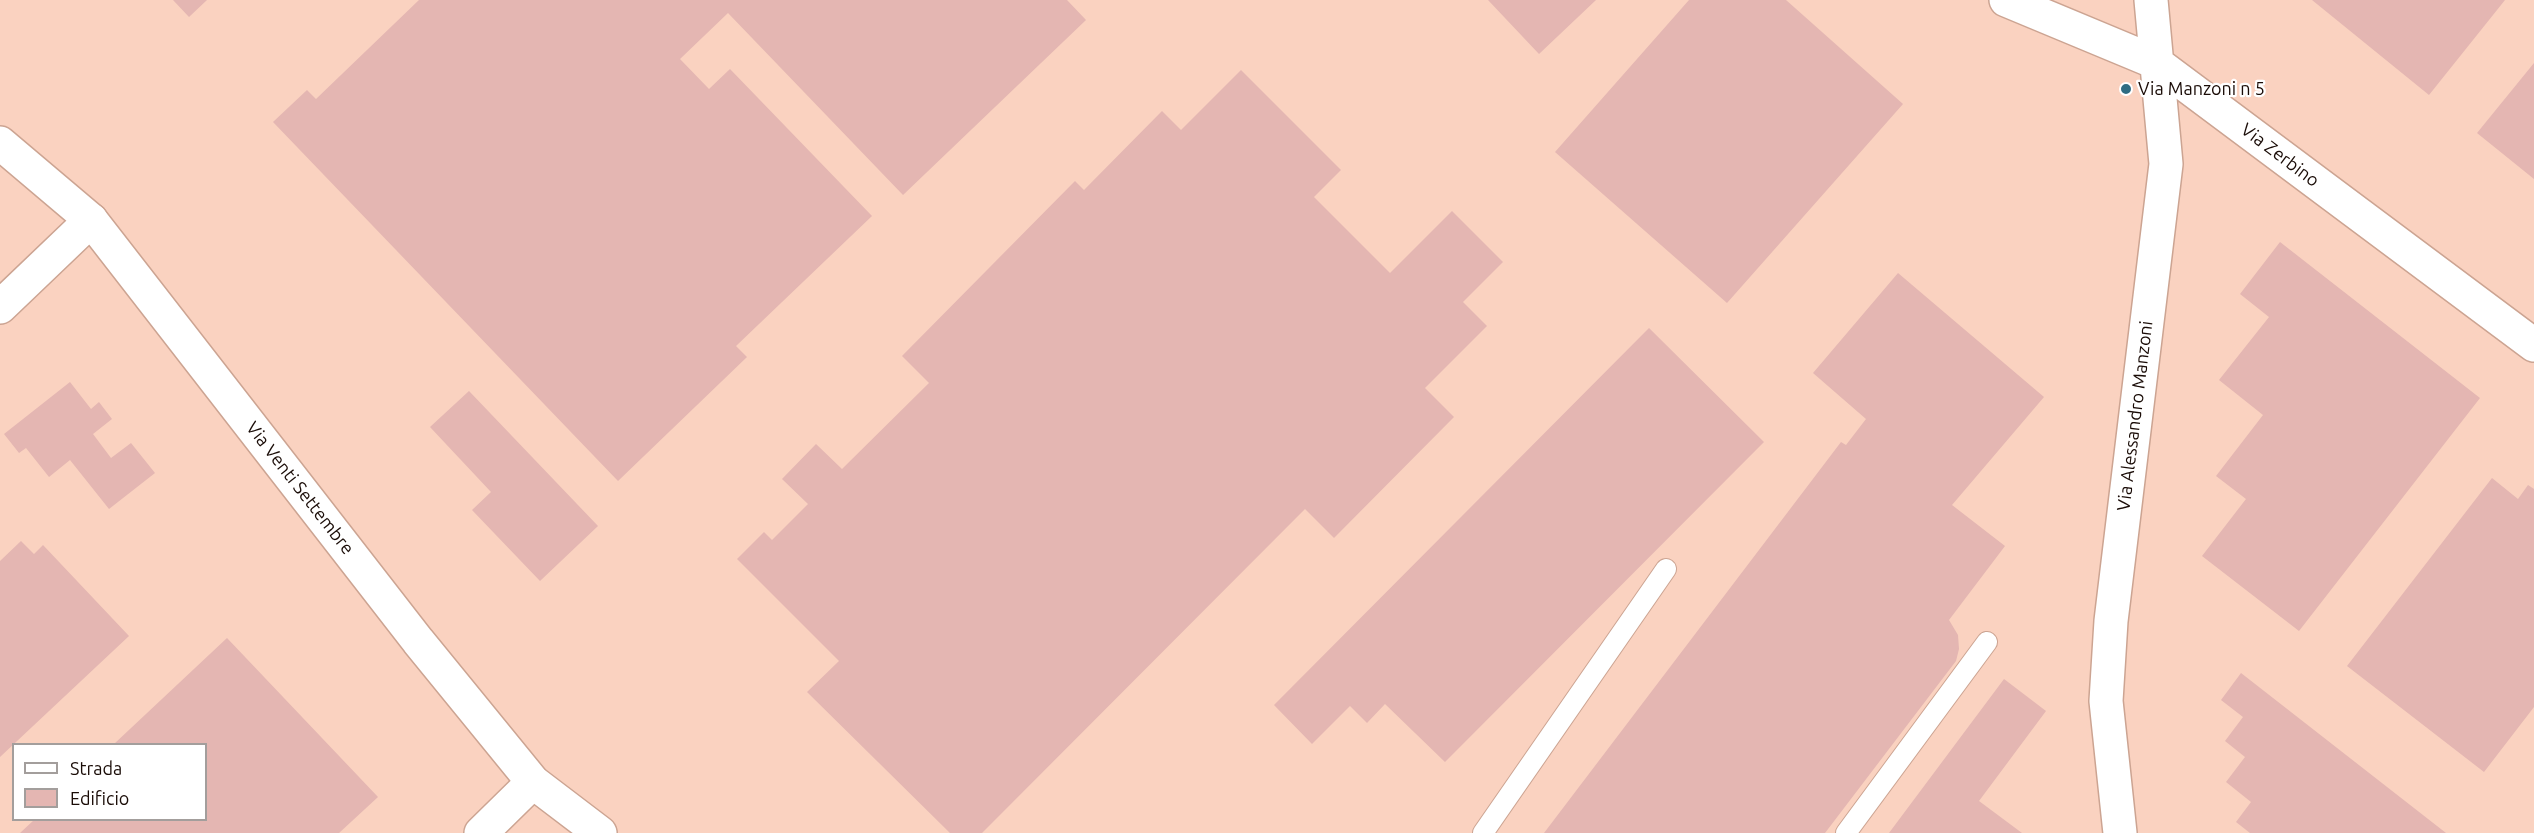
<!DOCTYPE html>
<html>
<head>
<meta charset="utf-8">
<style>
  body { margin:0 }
  #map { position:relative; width:2534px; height:833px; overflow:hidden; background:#f9e0d4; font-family:Ubuntu,sans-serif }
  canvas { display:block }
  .legend { position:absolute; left:12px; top:743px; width:195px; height:78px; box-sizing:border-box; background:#fff; border:2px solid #a39e9c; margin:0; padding:8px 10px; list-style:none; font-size:18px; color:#1a0c07 }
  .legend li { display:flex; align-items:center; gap:12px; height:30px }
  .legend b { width:30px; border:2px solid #a39e9c }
</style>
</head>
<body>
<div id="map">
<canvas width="2534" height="833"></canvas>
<ul class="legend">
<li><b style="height:8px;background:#fff"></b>Strada</li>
<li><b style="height:16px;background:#e4b6b2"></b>Edificio</li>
</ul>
</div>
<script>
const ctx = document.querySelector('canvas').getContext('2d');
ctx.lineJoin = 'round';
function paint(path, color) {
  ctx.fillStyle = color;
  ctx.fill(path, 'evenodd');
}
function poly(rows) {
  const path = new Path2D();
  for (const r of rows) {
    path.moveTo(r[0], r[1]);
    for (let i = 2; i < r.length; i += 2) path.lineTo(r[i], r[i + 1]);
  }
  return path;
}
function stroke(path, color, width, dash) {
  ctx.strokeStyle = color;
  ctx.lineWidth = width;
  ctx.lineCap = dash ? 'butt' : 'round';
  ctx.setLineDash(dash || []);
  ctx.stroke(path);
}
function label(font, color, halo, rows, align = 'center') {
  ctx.font = font + ' Ubuntu,sans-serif';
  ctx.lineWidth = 4.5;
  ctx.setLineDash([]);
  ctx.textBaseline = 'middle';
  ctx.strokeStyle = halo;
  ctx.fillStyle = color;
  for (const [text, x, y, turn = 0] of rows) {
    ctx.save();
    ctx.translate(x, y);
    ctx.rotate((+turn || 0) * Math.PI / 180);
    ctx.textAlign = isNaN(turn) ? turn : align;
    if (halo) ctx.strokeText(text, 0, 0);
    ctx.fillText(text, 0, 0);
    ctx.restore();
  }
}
const built = poly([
  [0,0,2534,0,2534,833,0,833],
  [14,744,206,744,206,820,14,820]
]);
const building = poly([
  [173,0,207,0,189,17],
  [419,0,1067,0,1086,20,903,195,728,13,680,59,709,89,730,69,872,216,736,346,747,357,618,481,273,122,307,90,316,99],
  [1488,0,1596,0,1539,54],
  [1689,0,1786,0,1903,104,1727,303,1555,152],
  [2312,0,2505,0,2429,95],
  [2534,63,2534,179,2477,133],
  [1241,70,1341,170,1314,197,1390,273,1452,211,1503,262,1463,302,1487,326,1425,388,1454,417,1334,538,1305,509,982,833,950,833,807,692,839,661,737,559,764,532,772,540,808,504,782,479,816,444,842,469,929,383,902,356,1075,181,1084,190,1162,111,1181,130],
  [2280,242,2480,398,2299,631,2202,556,2246,499,2216,476,2263,415,2219,380,2269,317,2240,294],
  [1898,273,2044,397,1952,505,2005,546,1949,620,1958,635,1959,649,1956,661,1825,833,1544,833,1841,442,1846,445,1866,419,1813,373],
  [1649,328,1764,442,1445,762,1385,704,1367,723,1350,706,1312,744,1274,705],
  [70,382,91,409,99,402,112,419,93,434,111,458,131,443,155,473,109,509,70,460,49,477,26,448,19,453,4,434],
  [469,391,598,526,540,581,472,510,491,492,430,427],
  [2492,478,2518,499,2528,485,2534,489,2534,707,2484,772,2347,666],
  [21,541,34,554,43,545,129,636,0,757,0,561],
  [227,638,378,797,339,833,20,833,34,820,206,820,206,744,114,744],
  [2241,673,2446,833,2250,833,2236,822,2251,802,2226,782,2245,757,2225,741,2243,717,2221,700],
  [2004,679,2046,711,1979,801,2022,833,1889,833]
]);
const service = poly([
  [1483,833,1666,569],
  [1846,833,1987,642]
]);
const minor = poly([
  [2006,0,2155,62,2534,345],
  [0,307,91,220],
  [481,833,533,782],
  [2120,833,2106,701,2111,621,2166,164,2151,0]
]);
const tertiary = poly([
  [0,143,91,220,418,641,533,782,600,833]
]);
const markers = [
  [2126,89,6,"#2f6c83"]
];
const poiNames = [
  ["Via Manzoni n 5",2138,89]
];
const streetNames = [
  ["Via Zerbino",2280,155,37],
  ["Via Alessandro Manzoni",2135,416,-83],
  ["Via Venti Settembre",300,488,52]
];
paint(built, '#fad2c0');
paint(building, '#e4b6b2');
stroke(service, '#cca492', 22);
stroke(minor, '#cca492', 36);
stroke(tertiary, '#cca492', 36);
stroke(service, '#fff', 20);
stroke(minor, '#fff', 33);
stroke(tertiary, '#fff', 33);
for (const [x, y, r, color] of markers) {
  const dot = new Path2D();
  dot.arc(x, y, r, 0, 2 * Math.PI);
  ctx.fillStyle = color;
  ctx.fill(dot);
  stroke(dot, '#fff', 2);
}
label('18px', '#1a0c07', '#fff', poiNames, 'left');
label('18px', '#1a0c07', '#fff', streetNames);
</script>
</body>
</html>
